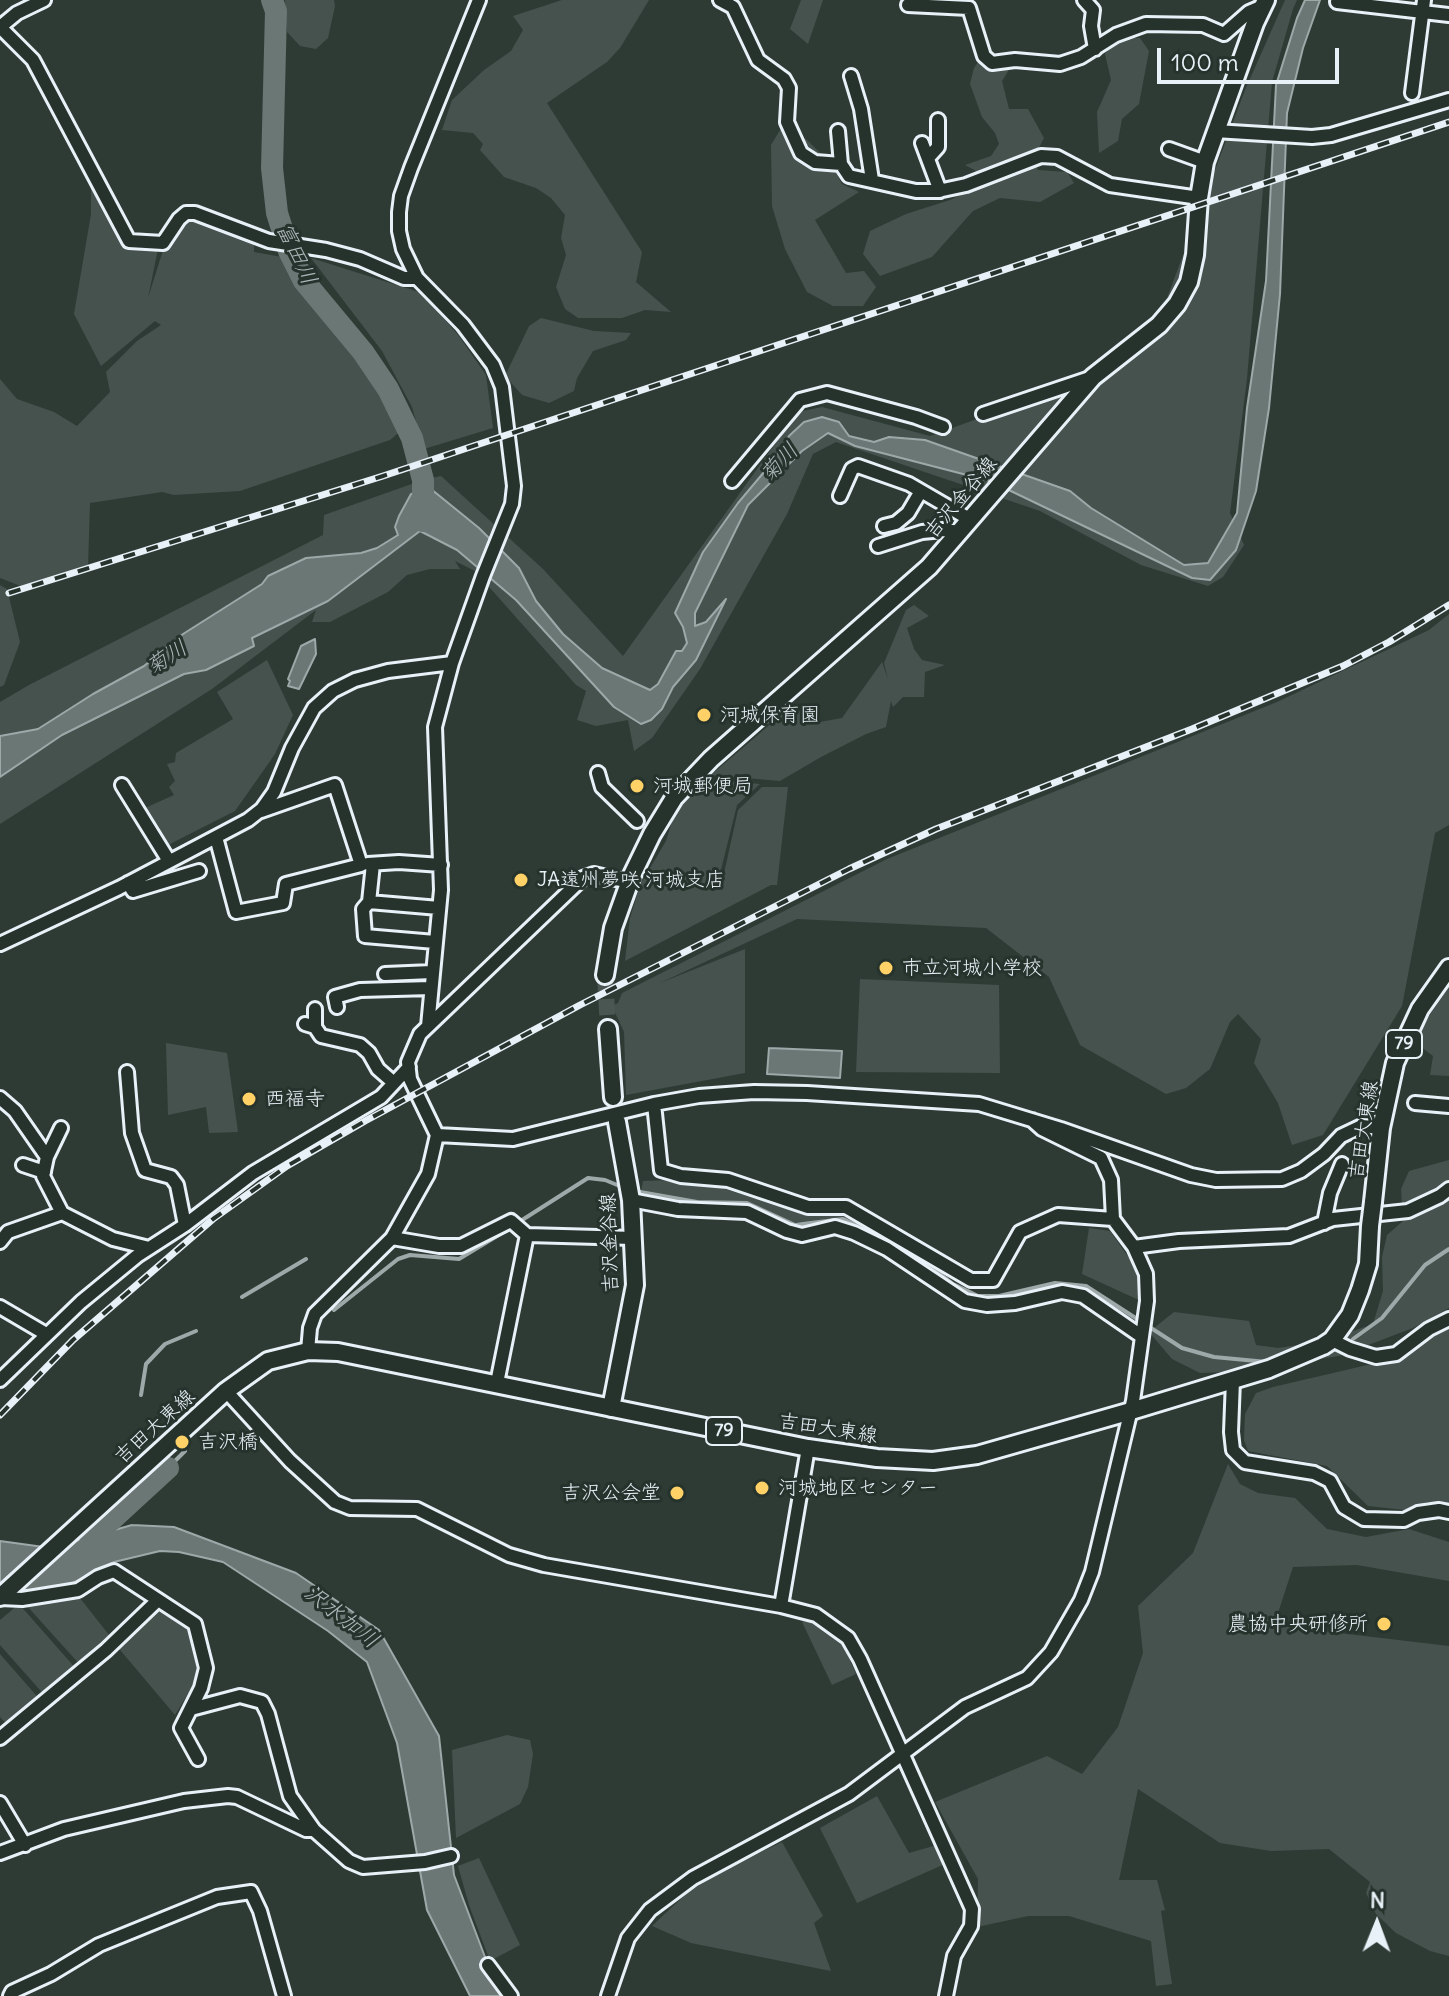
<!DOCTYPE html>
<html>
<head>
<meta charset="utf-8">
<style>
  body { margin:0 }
  #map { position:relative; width:1449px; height:1996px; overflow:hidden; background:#2e3b35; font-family:Delius,sans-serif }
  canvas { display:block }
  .north { position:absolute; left:1337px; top:1884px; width:80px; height:80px; -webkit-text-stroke:6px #26332d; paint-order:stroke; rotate:1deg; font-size:22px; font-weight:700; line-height:32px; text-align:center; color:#e8f1f8 }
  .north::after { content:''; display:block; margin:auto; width:28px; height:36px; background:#e8f1f8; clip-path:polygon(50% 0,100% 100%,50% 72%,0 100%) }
  .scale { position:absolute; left:1157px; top:48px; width:182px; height:36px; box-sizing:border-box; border:4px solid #e8f1f8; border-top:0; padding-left:10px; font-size:24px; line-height:28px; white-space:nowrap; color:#e8f1f8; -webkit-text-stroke:6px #26332d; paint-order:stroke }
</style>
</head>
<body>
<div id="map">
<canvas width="1449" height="1996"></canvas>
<div class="north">N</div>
<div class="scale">100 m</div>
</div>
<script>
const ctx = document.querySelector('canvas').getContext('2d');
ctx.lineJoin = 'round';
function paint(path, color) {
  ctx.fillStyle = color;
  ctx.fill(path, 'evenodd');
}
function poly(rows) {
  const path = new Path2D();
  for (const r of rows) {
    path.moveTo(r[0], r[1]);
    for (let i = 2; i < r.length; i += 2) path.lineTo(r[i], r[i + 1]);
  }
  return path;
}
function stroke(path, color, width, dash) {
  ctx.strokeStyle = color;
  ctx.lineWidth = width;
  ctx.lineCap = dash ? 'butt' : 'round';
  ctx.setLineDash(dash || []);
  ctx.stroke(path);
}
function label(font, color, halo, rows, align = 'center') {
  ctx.font = font + ' Delius,"Klee One",sans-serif';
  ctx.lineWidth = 6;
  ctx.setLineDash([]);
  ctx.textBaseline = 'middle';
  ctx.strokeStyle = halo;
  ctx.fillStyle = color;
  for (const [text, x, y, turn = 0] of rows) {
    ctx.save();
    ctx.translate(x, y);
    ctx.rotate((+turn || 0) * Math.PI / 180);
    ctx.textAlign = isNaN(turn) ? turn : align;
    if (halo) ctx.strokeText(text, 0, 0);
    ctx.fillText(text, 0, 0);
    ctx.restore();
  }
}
const green = poly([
  [285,0,334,0,335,6,328,38,316,49,300,46,287,32],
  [562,0,649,0,620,48,607,62,547,103,642,252,636,282,671,312,645,310,622,318,578,318,565,309,556,287,566,255,561,238,565,215,551,198,536,188,504,177,480,150,483,144,473,133,442,130,452,100,484,70,511,51,523,30,513,16],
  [801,0,823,0,808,44,790,29],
  [1285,0,1297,0,1293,9,1272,82,1247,379,1230,513,1244,545,1223,577,1208,586,1141,565,1040,511,836,442,813,454,787,514,700,669,652,738,634,751,628,720,596,726,577,720,586,691,576,685,475,571,455,561,460,569,430,569,407,575,388,592,330,622,312,622,316,610,212,689,0,824,0,702,29,685,323,535,324,515,423,480,441,476,543,569,623,656,798,412,822,407,930,436,1093,377,1164,306,1245,90],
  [1126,38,1140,38,1149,51,1139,104,1122,119,1118,141,1099,153,1097,112,1111,80,1105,54,1114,44],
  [980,59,1015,60,1002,81,1009,109,1028,109,1044,138,1033,159,1038,170,1067,172,1074,183,1040,202,1000,198,973,211,932,257,880,276,863,254,870,231,906,214,950,200,991,179,965,165,991,156,999,144,995,133,982,117,970,84,974,68],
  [783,125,807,140,832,165,842,184,859,192,815,220,846,273,864,271,876,287,863,306,833,306,807,292,785,249,772,206,771,145],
  [91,187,119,234,159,244,148,298,164,247,175,223,197,219,254,239,254,252,282,257,320,312,343,329,366,365,388,389,402,430,390,440,240,491,174,495,162,492,90,503,88,566,23,587,0,578,0,379,17,399,54,412,77,426,110,392,106,372,137,341,161,325,155,321,101,366,74,314,91,214],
  [311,258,422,293,459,336,486,375,493,428,424,449,412,407,382,351],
  [541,318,594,331,631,333,626,340,593,351,577,378,574,391,549,403,522,395,505,376,529,326],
  [0,585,7,589,20,642,4,685,0,687],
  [914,605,929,616,907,628,914,649,922,660,945,665,925,672,924,697,903,697,893,707,891,701,886,727,866,734,821,757,780,781,711,775,794,704,809,724,842,718,882,662,888,679,884,663,906,610],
  [1449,614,1449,825,1435,833,1402,1006,1323,1135,1292,1145,1278,1103,1254,1063,1261,1039,1238,1014,1230,1022,1210,1069,1186,1088,1166,1094,1080,1045,1049,977,986,928,797,919,660,983,745,949,745,1073,626,1095,624,1032,612,1006,618,1003,622,993,887,859,1277,702,1429,630],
  [267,660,293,715,275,754,235,811,168,845,145,808,174,795,169,787,175,781,167,764,175,762,176,753,233,719,217,692],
  [705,779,760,784,737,805,719,878,723,878,738,810,762,787,788,787,777,885,771,885,625,961,630,918,640,885,666,841,674,815],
  [860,979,999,985,1000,1073,856,1072],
  [1449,985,1449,1076,1430,1075,1433,1056,1413,1041],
  [166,1043,227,1053,238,1132,209,1133,206,1107,168,1115],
  [1449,1160,1449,1308,1413,1328,1339,1356,1231,1372,1200,1373,1172,1359,1149,1332,1174,1312,1249,1321,1256,1345,1278,1348,1325,1341,1373,1324,1383,1291,1382,1257,1387,1235,1403,1221,1401,1189,1409,1171],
  [673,1180,761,1189,860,1222,946,1272,930,1271,840,1223,778,1222,741,1207,640,1197,643,1181],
  [1089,1228,1110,1231,1141,1275,1141,1301,1082,1274],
  [1449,1328,1449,1504,1427,1502,1405,1510,1368,1506,1327,1466,1248,1451,1244,1440,1245,1414,1256,1393,1273,1387,1393,1359],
  [1228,1464,1240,1484,1258,1493,1295,1498,1327,1529,1366,1537,1409,1529,1449,1542,1449,1581,1357,1565,1293,1567,1277,1616,1271,1625,1449,1646,1449,1956,1430,1951,1396,1933,1376,1914,1366,1893,1370,1882,1329,1849,1271,1851,1220,1843,1138,1789,1119,1880,1157,1880,1165,1910,1161,1911,1172,1984,1156,1986,1151,1941,1069,1916,1028,1916,977,1927,978,1879,935,1802,1047,1756,1082,1774,1118,1727,1143,1653,1138,1606,1193,1553],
  [76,1593,113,1640,82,1667,27,1606],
  [19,1604,78,1671,47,1698,0,1645,0,1620],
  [157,1605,194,1627,203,1669,175,1715,115,1644],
  [810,1620,841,1639,856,1674,832,1685,802,1622],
  [0,1654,42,1702,11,1729,0,1717],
  [507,1735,530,1740,533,1754,528,1787,520,1804,456,1838,452,1750],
  [877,1796,909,1853,937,1845,947,1863,857,1903,820,1828],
  [782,1842,823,1916,814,1923,831,1971,691,1943,652,1926,688,1892,732,1866],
  [479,1858,520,1945,490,1961,469,1905,458,1866]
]);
const water = poly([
  [1305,0,1320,0,1303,48,1287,113,1280,294,1269,408,1256,491,1236,550,1210,580,1192,578,990,481,855,446,828,433,802,451,748,505,695,613,695,626,706,622,726,599,696,660,673,687,662,709,651,720,641,724,614,707,516,600,457,550,420,531,328,601,252,638,254,646,206,670,184,674,62,735,0,777,0,736,38,729,93,694,144,666,183,634,262,584,268,576,306,558,361,553,377,548,398,535,395,527,399,516,411,494,431,489,479,528,519,568,536,601,563,634,602,668,650,690,658,684,676,651,682,651,687,643,683,627,675,613,703,552,738,503,775,459,789,436,804,422,822,417,839,422,849,436,874,442,889,437,925,440,1070,491,1091,508,1184,565,1208,563,1237,513,1247,408,1266,281,1276,85,1297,18,1305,0],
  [315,639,316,654,299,689,288,686,290,681,288,679,301,646,315,639],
  [769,1048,842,1051,840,1078,767,1074,769,1048],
  [132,1525,174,1527,296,1573,379,1630,439,1736,454,1875,488,1965,508,1996,470,1996,427,1910,397,1743,367,1662,328,1631,223,1562,179,1552,160,1551,114,1562,73,1583,33,1591,0,1586,0,1541,51,1548,132,1525]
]);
const stream = poly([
  [640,1192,697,1202,747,1203,795,1225,843,1219,901,1246],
  [519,1222,588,1178,605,1180,622,1187],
  [912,1252,953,1284,978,1296,999,1296,1055,1283,1086,1286,1182,1348,1214,1357,1267,1362],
  [242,1297,306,1259],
  [334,1310,398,1259,410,1255,459,1259,512,1227],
  [1353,1339,1382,1318,1425,1265,1449,1249],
  [141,1395,146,1364,165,1344,196,1331],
  [168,1468,185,1451,181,1449]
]);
const river = poly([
  [272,0,276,11,272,168,277,213,289,251,304,281,363,352,388,389,412,438,423,480,423,521],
  [82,1559,94,1536,168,1468]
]);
const majorTunnel = poly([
  [605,975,608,1029]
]);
const minor = poly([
  [720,0,733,7,758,60,784,79,789,88,787,122,801,153,815,162,841,164,849,176,916,191,938,191,966,185,1041,156,1057,157,1110,185,1199,198],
  [1084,0,1093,10,1091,26,1095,49],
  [1337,2,1449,15],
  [908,5,969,8,984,56,992,63,1015,60,1060,64,1081,57,1116,35,1146,24,1203,25,1224,34,1249,12,1263,6],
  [0,27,33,60,129,241,163,243,179,219,186,213,195,213,269,241,326,250,360,259,404,278,417,278],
  [0,27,17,13,44,0],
  [851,76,861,109,872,180],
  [1412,93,1424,0],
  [838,131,841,164],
  [1215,131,1312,137,1331,135,1449,100],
  [922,143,940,191],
  [1169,149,1205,162],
  [929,157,938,147,938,120],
  [983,414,1093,377],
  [732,481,800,400,827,393,916,417,943,427],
  [840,496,852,469,858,466,909,484,971,520],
  [884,526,896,523,908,513,921,491],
  [878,546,922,532,943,530,961,532],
  [598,773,602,787,637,821],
  [122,785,169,861],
  [216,837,236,912,283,903,286,884,361,865,335,785,261,811],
  [368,864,399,862,441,865],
  [373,864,369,902,439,908],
  [128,883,133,891,199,871],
  [369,902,363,909,365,936,435,942],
  [0,944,119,888,248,820,262,809,274,792,292,748,314,708,333,691,355,680,388,671,452,663],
  [385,974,432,972],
  [337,1007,335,997,360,990,431,988],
  [305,1024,315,1027,321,1036,360,1045,369,1053,378,1069,394,1083],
  [428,1026,441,890,435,727,452,663,483,576,512,504,514,486,502,387,493,365,463,325,417,278,403,249,399,231,399,212,401,196,411,168,479,0],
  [315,1027,315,1009],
  [127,1072,132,1133,145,1170,171,1177,177,1185,185,1225],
  [0,1098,15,1111,47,1157,43,1176,62,1213],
  [1415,1103,1449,1106],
  [654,1104,661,1170,681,1176,728,1180,808,1207,846,1207,971,1280,993,1280,1020,1232,1058,1215,1113,1219],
  [437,1135,513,1139,654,1104,699,1096,754,1092,807,1093,979,1104,1061,1129,1191,1175,1216,1180,1282,1179,1301,1171,1324,1154,1341,1136,1362,1126,1381,1128],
  [47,1157,61,1128],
  [23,1165,44,1172],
  [631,1200,678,1209,747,1212,787,1231,802,1235,835,1227,854,1233,887,1249,965,1301,987,1305,1015,1303,1062,1292,1083,1296,1141,1336],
  [1324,1223,1330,1193,1342,1164],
  [392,1238,439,1246,461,1246,511,1221,527,1235,633,1238],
  [0,1242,8,1232,62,1213,113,1239,149,1248],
  [1134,1247,1179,1241,1289,1236,1333,1219,1408,1211,1440,1196,1449,1189],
  [0,1307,46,1334],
  [1332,1340,1350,1349,1376,1357,1396,1354,1429,1329,1449,1319],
  [308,1351,310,1328,315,1314,392,1238,428,1174,437,1135,410,1079,408,1062,420,1034,583,878,594,874,629,882],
  [0,1380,81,1302,137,1256,185,1225,253,1173,381,1097,409,1067],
  [1233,1380,1231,1432,1233,1450,1245,1462,1314,1473,1330,1481,1344,1507,1364,1519,1404,1520,1418,1513,1439,1510,1449,1512],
  [497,1383,527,1235],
  [226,1391,290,1461,335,1502,350,1508,417,1509,509,1555,544,1565,781,1606,816,1615,848,1638,860,1659,972,1909,971,1926,954,1956,946,1996],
  [0,1598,22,1599,78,1590,98,1577,114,1571,195,1624,206,1668,201,1688,181,1728,198,1759],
  [781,1606,808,1448],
  [191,1709,240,1696,262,1702,268,1714,290,1796,314,1830],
  [0,1738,106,1650,157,1601],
  [0,1803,25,1845],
  [0,1853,64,1829,184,1801,228,1796,237,1797,306,1830,314,1830,349,1861,363,1867,425,1862,451,1856],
  [488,1965,511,1996],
  [10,1996,12,1992,51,1974,99,1945,217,1897,251,1892,260,1911,284,1996],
  [608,1996,628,1938,650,1910,693,1878,849,1794,965,1707,1027,1678,1051,1652,1081,1600,1092,1572,1133,1401,1147,1301,1146,1274,1134,1247,1113,1219,1111,1180,1101,1158,1042,1129,1032,1120]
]);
const major = poly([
  [605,975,613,928,632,875,652,834,674,798,711,759,929,567,1093,377,1159,325,1177,304,1189,282,1195,255,1199,198,1205,162,1255,23,1266,0],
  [608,1029,613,1097],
  [1373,1202,1381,1128,1395,1063,1420,1009,1449,968],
  [611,1408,635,1285,631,1200,617,1122],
  [0,1597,226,1391,268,1361,308,1351,338,1352,808,1448,877,1458,933,1461,977,1455,1131,1411,1269,1369,1323,1346,1332,1340,1350,1315,1360,1290,1368,1264,1370,1226]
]);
const rail = poly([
  [9,593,383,476,1449,122],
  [0,1415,73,1340,213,1219,287,1166,365,1121,580,1005,849,869,936,829,1192,729,1343,666,1389,642,1449,605]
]);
const majorBridge = poly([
  [1370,1226,1373,1202]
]);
const markers = [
  [704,715,8,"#ffd166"],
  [637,786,8,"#ffd166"],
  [521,880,8,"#ffd166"],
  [886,968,8,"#ffd166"],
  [249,1099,8,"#ffd166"],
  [182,1442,8,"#ffd166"],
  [762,1488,8,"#ffd166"],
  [677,1493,8,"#ffd166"],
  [1384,1624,8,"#ffd166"]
];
const shields = [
  [1404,1044,36],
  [724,1431,36]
];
const shieldNames = [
  ["79",1404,1044],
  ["79",724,1431]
];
const streetNames = [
  ["吉沢金谷線",961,498,-50],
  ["吉田大東線",1364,1130,-81],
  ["吉沢金谷線",610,1243,-92],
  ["吉田大東線",155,1427,-42],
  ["吉田大東線",828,1429,9]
];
const poiNames = [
  ["河城保育園",720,715],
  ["河城郵便局",653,786],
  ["JA遠州夢咲 河城支店",537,880],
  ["市立河城小学校",902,968],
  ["西福寺",265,1099],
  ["吉沢橋",198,1442],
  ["河城地区センター",778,1488],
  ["吉沢公会堂",661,1493,"right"],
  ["農協中央研修所",1368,1624,"right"]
];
const waterNames = [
  ["富田川",296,254,65],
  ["菊川",780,463,-47],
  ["菊川",167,658,-33],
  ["沢水加川",341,1617,38]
];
paint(green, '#45524e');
paint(water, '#6b7775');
stroke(water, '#9da8a9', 2);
stroke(stream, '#9da8a9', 4);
stroke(river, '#6b7775', 22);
stroke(majorTunnel, '#4a5652', 16, [16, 8]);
stroke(minor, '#e8f1f8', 18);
stroke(major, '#e8f1f8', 22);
stroke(minor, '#26332d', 12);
stroke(major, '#26332d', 16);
stroke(rail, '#e8f1f8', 7);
stroke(rail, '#26332d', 4, [12]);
stroke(majorBridge, '#e8f1f8', 22, []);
stroke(majorBridge, '#26332d', 16);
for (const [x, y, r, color] of markers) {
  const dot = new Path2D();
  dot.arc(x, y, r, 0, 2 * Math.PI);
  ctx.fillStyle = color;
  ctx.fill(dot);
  stroke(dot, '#26332d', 3);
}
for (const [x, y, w] of shields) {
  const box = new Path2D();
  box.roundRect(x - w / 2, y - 14, w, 28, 6);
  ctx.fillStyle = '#26332d';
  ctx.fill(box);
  stroke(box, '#e8f1f8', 2);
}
label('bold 18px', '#e8f1f8', null, shieldNames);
label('20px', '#e8f1f8', '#26332d', streetNames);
label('20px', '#e8f1f8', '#26332d', poiNames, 'left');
label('italic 22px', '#b0babd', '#26332d', waterNames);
</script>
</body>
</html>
